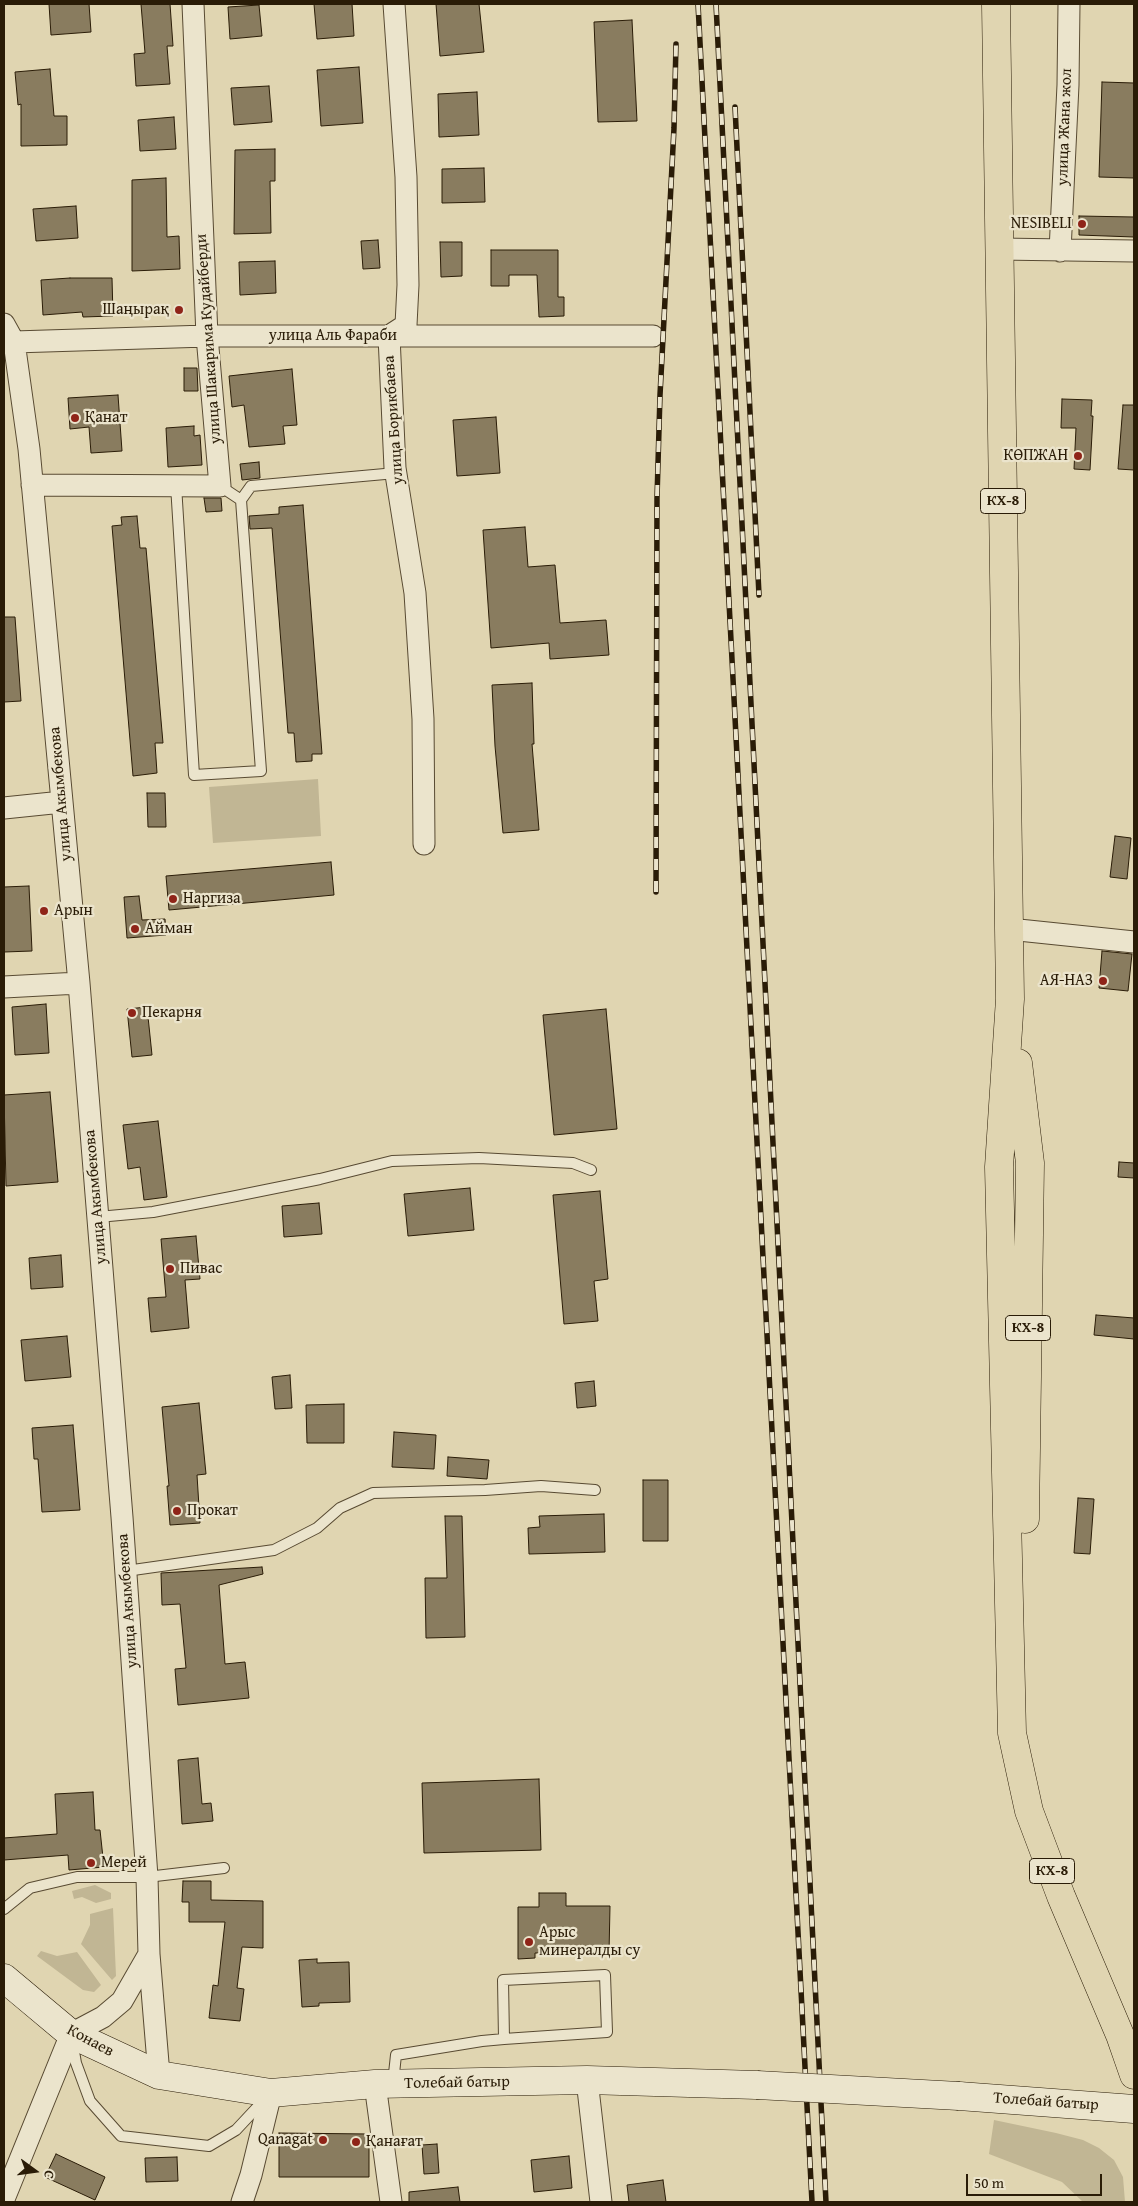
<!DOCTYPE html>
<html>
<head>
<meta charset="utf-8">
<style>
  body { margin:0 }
  #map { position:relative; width:1138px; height:2206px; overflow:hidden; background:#e0d5b1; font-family:"Gentium Book Plus",serif }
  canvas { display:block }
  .frame { position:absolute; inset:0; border:5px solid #2a1c07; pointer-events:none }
  .north { position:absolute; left:10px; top:2146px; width:50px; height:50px; -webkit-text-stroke:4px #ebe4cc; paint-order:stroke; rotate:104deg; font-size:14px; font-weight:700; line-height:20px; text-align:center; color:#2a1c07 }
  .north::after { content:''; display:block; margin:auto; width:18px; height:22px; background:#2a1c07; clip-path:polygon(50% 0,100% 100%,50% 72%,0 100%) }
  .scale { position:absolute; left:966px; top:2174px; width:136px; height:22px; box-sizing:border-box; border:2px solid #2a1c07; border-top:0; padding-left:6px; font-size:15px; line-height:18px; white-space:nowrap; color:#2a1c07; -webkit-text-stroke:4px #ebe4cc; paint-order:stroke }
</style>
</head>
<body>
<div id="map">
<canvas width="1138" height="2206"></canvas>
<div class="frame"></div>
<div class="north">С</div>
<div class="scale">50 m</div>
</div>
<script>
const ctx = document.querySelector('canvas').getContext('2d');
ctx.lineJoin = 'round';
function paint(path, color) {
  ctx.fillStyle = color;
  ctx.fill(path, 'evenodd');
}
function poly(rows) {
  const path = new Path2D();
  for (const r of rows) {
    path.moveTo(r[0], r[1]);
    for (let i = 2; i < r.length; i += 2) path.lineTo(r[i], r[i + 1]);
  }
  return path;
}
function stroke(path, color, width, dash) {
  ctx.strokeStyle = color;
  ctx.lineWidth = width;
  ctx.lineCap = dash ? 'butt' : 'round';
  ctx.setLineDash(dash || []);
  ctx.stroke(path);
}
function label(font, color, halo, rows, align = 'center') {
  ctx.font = font + ' "Gentium Book Plus",serif';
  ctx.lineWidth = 4.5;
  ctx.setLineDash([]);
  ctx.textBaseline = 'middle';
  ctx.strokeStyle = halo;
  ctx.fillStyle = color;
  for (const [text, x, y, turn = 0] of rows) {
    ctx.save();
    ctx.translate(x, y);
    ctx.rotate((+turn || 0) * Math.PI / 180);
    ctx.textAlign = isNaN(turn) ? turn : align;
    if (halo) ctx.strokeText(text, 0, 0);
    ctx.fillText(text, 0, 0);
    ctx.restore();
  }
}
const green = poly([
  [318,779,321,836,213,843,209,787],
  [95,1885,111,1893,111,1899,96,1903,82,1897,74,1899,72,1891],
  [113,1908,116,1976,112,1980,81,1944,90,1925,90,1914],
  [41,1951,57,1956,77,1952,101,1985,94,1992,83,1990,37,1956],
  [994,2120,1056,2133,1083,2140,1099,2148,1114,2160,1123,2177,1125,2202,1083,2202,1062,2182,989,2154]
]);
const building = poly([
  [49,4,89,4,91,32,51,35,49,4],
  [141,4,170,4,173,46,167,46,170,84,136,86,134,54,145,53,141,4],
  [314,4,352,4,354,36,317,39,314,4],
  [436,4,479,4,484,52,440,56,436,4],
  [259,5,262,36,230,39,228,7,259,5],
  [632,20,637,121,598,122,594,22,632,20],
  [359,67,363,123,321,126,317,70,359,67],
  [50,69,54,116,67,116,67,145,21,146,21,104,18,105,15,72,50,69],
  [1102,82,1134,83,1134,178,1099,177,1102,82],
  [269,86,272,122,234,125,231,88,269,86],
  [477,92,479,135,439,137,438,94,477,92],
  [174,117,176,149,140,151,138,120,174,117],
  [275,149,275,181,270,181,271,233,234,234,235,150,275,149],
  [484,168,485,202,442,203,442,169,484,168],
  [166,178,167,237,179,236,180,269,132,271,132,180,166,178],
  [76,206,78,238,36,241,33,209,76,206],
  [1079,216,1134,217,1134,237,1079,235,1079,216],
  [378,240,380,268,363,269,361,241,378,240],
  [440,242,462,242,462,276,441,277,440,242],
  [491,250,558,250,558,297,564,297,564,316,539,317,537,275,509,275,509,286,491,286,491,250],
  [275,261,276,293,240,295,239,262,275,261],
  [70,278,112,278,113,316,83,317,82,312,43,315,41,280,70,278],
  [184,368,197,368,198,391,184,391,184,368],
  [292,369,297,425,283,426,285,444,249,447,244,405,232,407,229,376,292,369],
  [118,395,122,451,91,453,89,427,70,429,68,398,118,395],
  [1062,399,1092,400,1091,416,1093,416,1090,470,1074,469,1076,428,1061,428,1062,399],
  [1123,405,1134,405,1134,470,1118,469,1123,405],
  [496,417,500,473,457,476,453,420,496,417],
  [194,426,194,436,200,435,202,465,168,467,166,428,194,426],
  [259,462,260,478,242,480,240,464,259,462],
  [204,498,221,498,222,511,206,512,204,498],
  [303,505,322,754,312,754,312,761,296,762,294,733,288,733,272,528,250,529,249,516,279,514,279,507,303,505],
  [137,516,140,548,146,548,163,743,155,743,157,773,133,776,112,526,122,525,121,517,137,516],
  [525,527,528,567,555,565,560,623,606,620,609,655,550,659,549,643,491,648,483,530,525,527],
  [4,617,15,617,21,701,4,702,4,617],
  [532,683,534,744,532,744,539,830,503,833,495,746,492,685,532,683],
  [147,793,165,793,166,827,148,827,147,793],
  [1115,836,1131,838,1127,879,1110,877,1115,836],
  [331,862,334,895,169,910,166,876,331,862],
  [29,886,32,951,4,952,4,887,29,886],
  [139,896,142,920,165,919,166,935,127,938,124,897,139,896],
  [1102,951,1132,954,1128,991,1099,988,1102,951],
  [46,1004,49,1053,15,1055,12,1007,46,1004],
  [147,1007,152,1055,132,1057,127,1009,147,1007],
  [606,1009,617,1129,554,1135,543,1015,606,1009],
  [50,1092,58,1182,6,1186,4,1095,50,1092],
  [158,1121,167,1197,144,1200,140,1167,128,1169,123,1125,158,1121],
  [1119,1162,1134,1163,1134,1178,1118,1177,1119,1162],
  [470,1188,474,1230,408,1236,404,1194,470,1188],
  [600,1191,608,1279,594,1281,598,1321,564,1324,553,1195,600,1191],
  [319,1203,322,1234,284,1237,282,1206,319,1203],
  [196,1236,200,1279,185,1280,189,1328,151,1332,148,1298,166,1297,161,1239,196,1236],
  [61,1255,63,1287,31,1289,29,1258,61,1255],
  [1096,1315,1134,1318,1134,1339,1094,1335,1096,1315],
  [67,1336,71,1377,25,1381,21,1340,67,1336],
  [290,1375,292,1408,275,1409,272,1377,290,1375],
  [594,1381,596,1406,577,1408,575,1383,594,1381],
  [199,1403,206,1474,197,1475,200,1523,170,1525,167,1486,169,1486,162,1407,199,1403],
  [344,1404,344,1443,307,1443,306,1405,344,1404],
  [73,1425,80,1510,42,1512,38,1459,34,1459,32,1428,73,1425],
  [394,1432,436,1435,434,1469,392,1467,394,1432],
  [448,1457,489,1460,487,1479,447,1476,448,1457],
  [643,1480,668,1480,668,1541,643,1541,643,1480],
  [1078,1498,1094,1499,1090,1554,1074,1553,1078,1498],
  [604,1514,605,1552,529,1554,528,1528,540,1527,539,1516,604,1514],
  [445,1516,462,1516,465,1637,426,1638,425,1578,447,1578,445,1516],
  [262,1567,263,1574,219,1585,225,1664,245,1662,249,1698,178,1705,175,1669,186,1668,180,1604,162,1605,161,1573,262,1567],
  [198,1758,202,1804,211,1803,213,1821,182,1824,178,1760,198,1758],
  [539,1779,541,1850,424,1853,422,1783,539,1779],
  [93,1792,95,1830,100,1830,104,1867,69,1870,68,1855,4,1860,4,1838,57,1834,55,1794,93,1792],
  [183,1881,211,1881,211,1900,263,1901,263,1948,242,1947,237,1988,244,1989,240,2021,209,2018,213,1985,218,1986,225,1922,189,1922,189,1902,182,1902,183,1881],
  [539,1893,566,1893,566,1906,610,1906,609,1953,535,1953,535,1958,518,1959,518,1907,539,1907,539,1893],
  [317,1959,317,1963,349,1962,350,2002,319,2003,319,2006,302,2007,299,1960,317,1959],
  [279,2133,369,2134,369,2177,279,2177,279,2133],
  [437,2144,439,2173,424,2174,422,2145,437,2144],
  [56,2154,105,2177,95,2200,45,2177,56,2154],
  [569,2156,572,2188,534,2192,531,2160,569,2156],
  [177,2157,178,2181,146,2182,145,2158,177,2157],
  [663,2180,666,2202,629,2202,627,2185,663,2180],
  [458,2187,460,2202,409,2202,409,2192,458,2187]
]);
const lane = poly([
  [176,485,194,775,261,771,241,500,220,486],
  [241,500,251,486,396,473],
  [98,1217,153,1212,231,1197,320,1179,392,1161,479,1158,573,1163,591,1170],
  [126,1571,274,1550,317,1528,340,1508,373,1493,485,1490,541,1486,595,1490],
  [4,1909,30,1888,77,1877,147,1877,224,1868],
  [72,2040,76,2063,90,2101,121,2136,209,2146,236,2130,265,2099],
  [393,2083,396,2055,482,2041,504,2039,607,2032,605,1975,503,1980,504,2039]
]);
const street = poly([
  [394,4,406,177,408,285,406,325,389,336,395,468,415,593,423,719,424,844],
  [999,249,1134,251],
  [1060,251,1068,85,1069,4],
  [4,324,14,342,29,449,79,983,122,1517,147,1877,149,1954,159,2075],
  [14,342,207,336,653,336],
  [32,485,220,486,207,336,193,4],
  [4,808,62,802],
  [1009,929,1134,942],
  [4,987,79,983],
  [587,2080,601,2202],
  [375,2084,391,2202],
  [4,2199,71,2034,103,2017,122,2001,149,1954],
  [242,2202,251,2175,271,2093]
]);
const secondary = poly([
  [4,1978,71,2034,159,2075,271,2093,375,2084,587,2080,757,2085],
  [959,2096,1134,2109]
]);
const primary = poly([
  [996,4,1010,999,999,1167,1012,1733,1029,1811,1061,1896,1120,2035,1134,2075],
  [1018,1063,1030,1163,1025,1519]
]);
const rail = poly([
  [698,4,812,2202],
  [716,4,826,2202],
  [735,107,759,595],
  [656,892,657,498,660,395,674,128,676,44]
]);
const secondaryBridge = poly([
  [757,2085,959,2096]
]);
const markers = [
  [1082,224,5,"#8f2418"],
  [179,310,5,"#8f2418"],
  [75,418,5,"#8f2418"],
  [1078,456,5,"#8f2418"],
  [173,899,5,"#8f2418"],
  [44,911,5,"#8f2418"],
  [135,929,5,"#8f2418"],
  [1103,981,5,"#8f2418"],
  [132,1013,5,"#8f2418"],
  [170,1269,5,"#8f2418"],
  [177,1511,5,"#8f2418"],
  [91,1863,5,"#8f2418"],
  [529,1942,5,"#8f2418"],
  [323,2140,5,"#8f2418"],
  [356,2142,5,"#8f2418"]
];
const shields = [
  [1003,501,45],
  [1028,1328,45],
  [1052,1871,45]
];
const shieldNames = [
  ["КХ-8",1003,501],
  ["КХ-8",1028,1328],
  ["КХ-8",1052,1871]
];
const streetNames = [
  ["улица Жана жол",1065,127,-88],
  ["улица Аль Фараби",333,336],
  ["улица Шакарима Кудайберди",209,339,-94],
  ["улица Борикбаева",394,420,-94],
  ["улица Акымбекова",61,794,-95],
  ["улица Акымбекова",96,1197,-95],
  ["улица Акымбекова",128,1601,-94],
  ["Конаев",90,2041,28],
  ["Толебай батыр",457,2083,-1],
  ["Толебай батыр",1046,2102,4]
];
const poiNames = [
  ["NESIBELI",1072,224,"right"],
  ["Шаңырақ",169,310,"right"],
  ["Қанат",85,418],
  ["КӨПЖАН",1068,456,"right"],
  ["Наргиза",183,899],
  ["Арын",54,911],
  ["Айман",145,929],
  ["АЯ-НАЗ",1093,981,"right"],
  ["Пекарня",142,1013],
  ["Пивас",180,1269],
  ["Прокат",187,1511],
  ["Мерей",101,1863],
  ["Арыс",539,1933],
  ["минералды су",539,1951],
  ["Qanagat",313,2140,"right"],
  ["Қанағат",366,2142]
];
paint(green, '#c1b694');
paint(building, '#897c5f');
stroke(building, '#2a1c07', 1);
stroke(lane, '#584a32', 12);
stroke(street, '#584a32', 23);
stroke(secondary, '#2a1c07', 29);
stroke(primary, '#2a1c07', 29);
stroke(lane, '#ebe4cc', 10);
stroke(street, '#ebe4cc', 21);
stroke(secondary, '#ebe4cc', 28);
stroke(primary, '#e0d5b1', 28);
stroke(rail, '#2a1c07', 5.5);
stroke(rail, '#ebe4cc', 4, [11]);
stroke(secondaryBridge, '#2a1c07', 29, []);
stroke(secondaryBridge, '#ebe4cc', 28);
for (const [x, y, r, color] of markers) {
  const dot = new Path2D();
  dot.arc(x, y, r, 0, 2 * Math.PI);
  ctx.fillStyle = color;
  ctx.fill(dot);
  stroke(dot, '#ebe4cc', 2);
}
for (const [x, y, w] of shields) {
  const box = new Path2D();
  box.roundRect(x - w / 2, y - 12.5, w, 25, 4);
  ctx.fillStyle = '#ebe4cc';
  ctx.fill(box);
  stroke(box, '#2a1c07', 1);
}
label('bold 15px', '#2a1c07', null, shieldNames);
label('16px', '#2a1c07', '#ebe4cc', streetNames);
label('16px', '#2a1c07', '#ebe4cc', poiNames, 'left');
</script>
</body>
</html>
